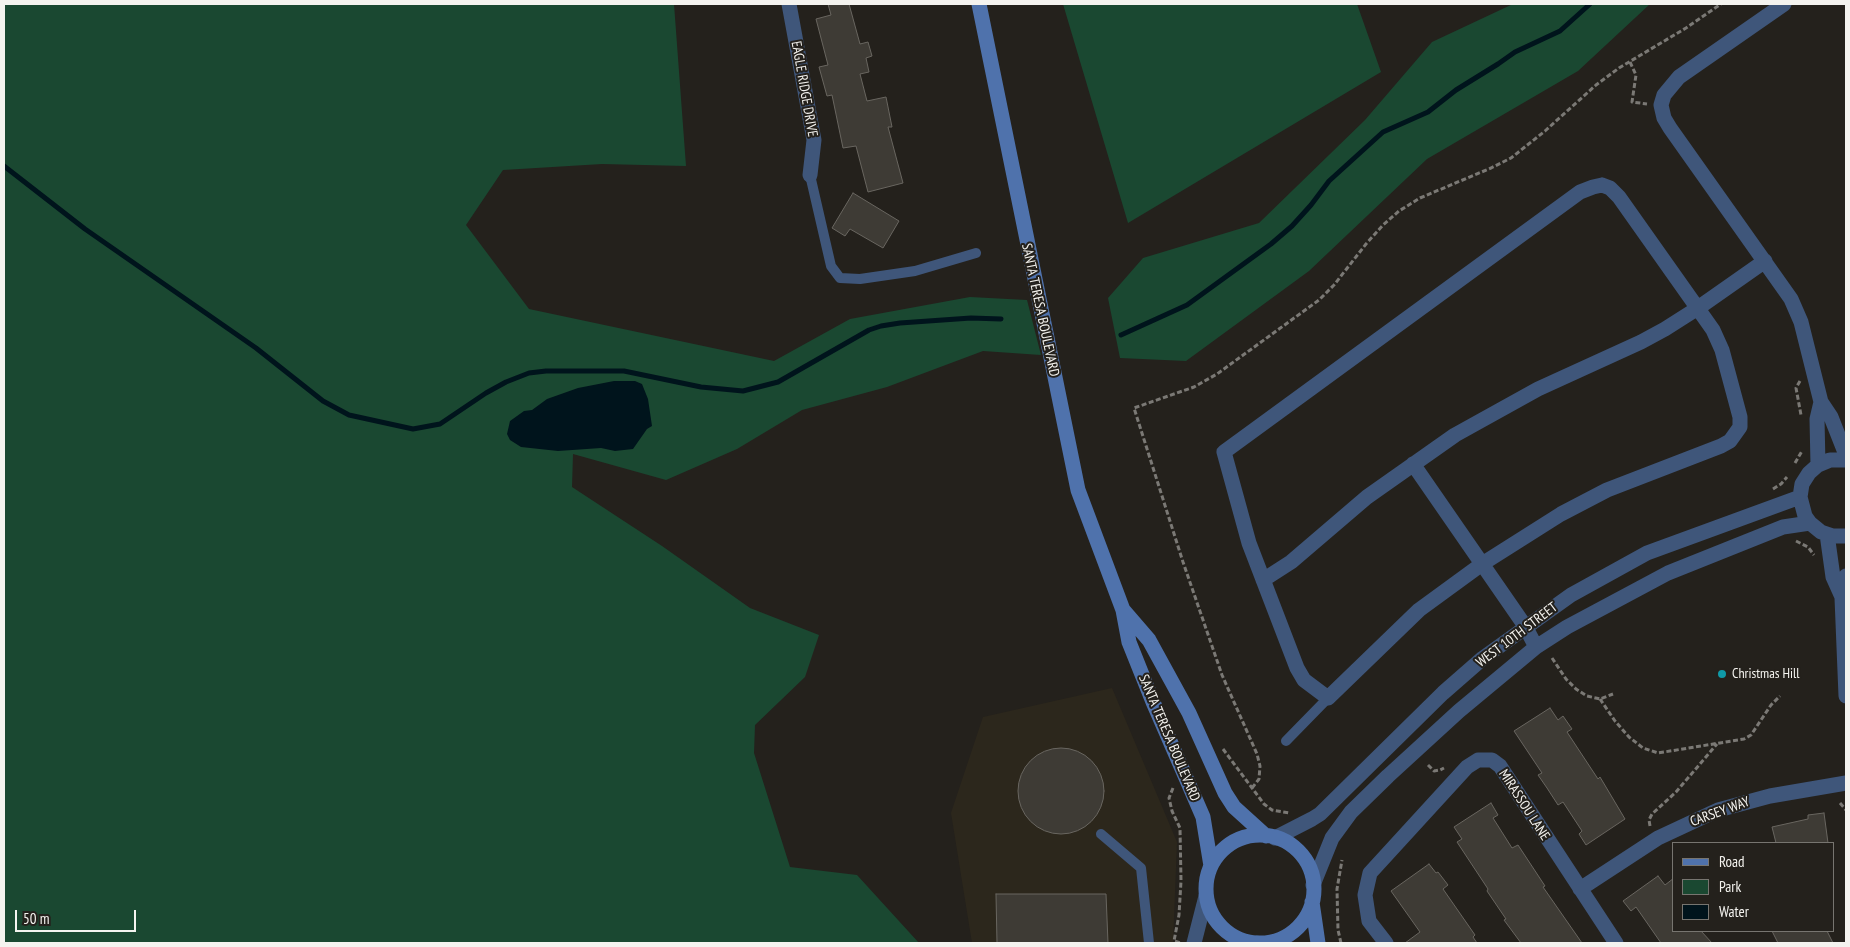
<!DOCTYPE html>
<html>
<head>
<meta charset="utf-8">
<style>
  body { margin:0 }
  #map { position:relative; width:1850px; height:947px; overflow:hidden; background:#24211c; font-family:"PT Sans Narrow",sans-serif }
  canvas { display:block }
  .frame { position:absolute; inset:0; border:5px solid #f4f3ef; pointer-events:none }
  .legend { position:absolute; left:1672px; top:842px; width:162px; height:90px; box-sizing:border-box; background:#24211c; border:1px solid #777570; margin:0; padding:6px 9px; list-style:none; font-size:15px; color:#f4f3ef }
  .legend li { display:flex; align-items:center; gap:10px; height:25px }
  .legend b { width:25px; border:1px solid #777570 }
  .scale { position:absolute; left:15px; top:910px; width:121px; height:22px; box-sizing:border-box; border:2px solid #f4f3ef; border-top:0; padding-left:6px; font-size:15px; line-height:18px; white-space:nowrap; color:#f4f3ef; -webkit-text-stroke:4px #24211c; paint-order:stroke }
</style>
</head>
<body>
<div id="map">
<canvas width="1850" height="947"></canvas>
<div class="frame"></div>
<ul class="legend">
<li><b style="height:6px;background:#4f72ac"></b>Road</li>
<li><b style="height:14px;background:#1a4831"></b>Park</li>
<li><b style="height:14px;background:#00141c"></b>Water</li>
</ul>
<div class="scale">50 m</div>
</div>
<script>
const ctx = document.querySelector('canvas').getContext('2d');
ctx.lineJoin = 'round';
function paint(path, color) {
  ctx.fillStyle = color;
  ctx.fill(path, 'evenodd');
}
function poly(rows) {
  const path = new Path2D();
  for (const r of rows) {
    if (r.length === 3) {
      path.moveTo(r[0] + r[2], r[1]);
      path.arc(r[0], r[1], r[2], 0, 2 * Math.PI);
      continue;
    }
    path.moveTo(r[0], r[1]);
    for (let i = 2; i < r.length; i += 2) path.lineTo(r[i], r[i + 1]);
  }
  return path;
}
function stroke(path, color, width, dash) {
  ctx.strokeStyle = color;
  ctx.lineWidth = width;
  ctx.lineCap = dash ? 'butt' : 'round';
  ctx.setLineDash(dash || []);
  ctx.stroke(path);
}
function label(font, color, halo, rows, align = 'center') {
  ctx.font = font + ' "PT Sans Narrow",sans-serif';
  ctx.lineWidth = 4;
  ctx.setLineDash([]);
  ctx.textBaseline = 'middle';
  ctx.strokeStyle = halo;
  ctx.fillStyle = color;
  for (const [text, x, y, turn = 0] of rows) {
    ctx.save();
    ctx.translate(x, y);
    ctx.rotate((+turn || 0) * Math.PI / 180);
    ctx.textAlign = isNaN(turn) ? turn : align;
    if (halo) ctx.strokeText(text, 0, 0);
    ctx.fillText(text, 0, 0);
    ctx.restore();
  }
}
const built = poly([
  [1112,688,1177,842,1173,943,972,943,951,813,983,717]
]);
const green = poly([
  [4,4,674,4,686,166,602,164,503,170,466,225,529,309,774,361,850,319,970,297,1027,300,1041,355,983,351,887,387,802,410,737,449,666,480,573,454,572,487,662,546,750,608,819,635,805,677,755,725,754,753,790,867,857,875,919,943,4,943],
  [1063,4,1357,4,1381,72,1128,223],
  [1513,4,1650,4,1578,71,1427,159,1309,271,1186,361,1120,358,1108,298,1143,258,1259,223,1365,120,1432,42]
]);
const water = poly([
  [614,381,635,381,642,384,648,399,652,426,647,429,633,449,615,451,601,448,558,451,521,447,510,440,507,434,510,421,524,411,532,410,547,399,578,388]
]);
const stream = poly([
  [4,166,85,229,256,348,323,401,349,415,413,429,440,424,486,393,506,382,529,373,546,371,624,371,701,387,743,391,778,382,869,330,881,326,900,323,971,318,1001,319],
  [1121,335,1187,305,1271,244,1292,226,1311,205,1329,181,1383,132,1428,112,1456,90,1498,64,1515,52,1560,31,1590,4]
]);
const building = poly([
  [828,4,849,4,860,44,868,42,872,56,866,58,869,72,860,74,867,101,886,97,892,127,888,127,903,183,868,192,856,146,843,148,832,95,827,96,819,67,828,65,816,19,831,15,828,4],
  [853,193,899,221,883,248,850,229,845,236,832,228,853,193],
  [1550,708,1558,720,1563,716,1572,729,1567,732,1598,779,1600,777,1625,819,1586,845,1579,834,1582,831,1563,802,1558,805,1547,788,1538,775,1542,773,1514,731,1550,708],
  [1061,791,43],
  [1491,803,1498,815,1493,818,1512,848,1518,845,1545,886,1543,887,1582,943,1521,943,1504,920,1506,919,1487,891,1488,889,1457,842,1462,839,1454,827,1491,803],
  [1824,813,1828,843,1776,843,1772,827,1808,819,1808,815,1824,813],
  [1429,864,1436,873,1438,872,1448,885,1443,889,1475,935,1473,937,1477,943,1405,943,1420,932,1391,891,1429,864],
  [1658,876,1665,885,1674,878,1674,931,1701,931,1712,943,1661,943,1636,907,1631,911,1623,901,1658,876],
  [996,894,1106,894,1108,943,997,943,996,894],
  [1772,931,1827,931,1833,943,1778,943,1772,931]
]);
const path = poly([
  [1630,62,1636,75,1632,102,1647,104],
  [1800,381,1796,388,1801,415],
  [1795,463,1802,451],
  [1773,489,1781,484,1787,477],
  [1796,541,1808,547,1814,555],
  [1552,658,1566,679,1576,689,1587,696,1600,699,1613,694],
  [1600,699,1615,721,1629,737,1643,748,1658,753,1744,739,1751,735,1771,705,1780,696],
  [1223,749,1264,804,1272,810,1289,813],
  [1428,765,1434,771,1440,770,1444,768],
  [1173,788,1169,798,1172,811,1180,828,1181,881,1179,915,1174,941,1181,943],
  [1252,788,1259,779,1260,766,1257,754,1222,675,1183,562,1134,408,1194,387,1217,374,1319,300,1334,285,1366,244,1383,225,1399,211,1420,198,1491,168,1511,158,1545,131,1596,85,1619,68,1686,28,1721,4],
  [1840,803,1846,810],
  [1650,826,1649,820,1652,814,1676,792,1717,744],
  [1341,943,1338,930,1337,889,1342,860]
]);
const service = poly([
  [810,175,831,266,840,278,860,279,915,271,976,253],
  [1286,741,1328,698],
  [1101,834,1141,868,1149,943]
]);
const minor = poly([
  [789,4,814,140,810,175],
  [1784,4,1679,77,1664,95,1661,105,1664,118,1670,128,1791,299,1801,322,1821,402,1831,417,1846,455],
  [1602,185,1610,188,1619,197,1713,330,1722,350,1740,417,1740,427,1730,441,1721,446,1607,490,1561,514,1482,564,1419,610,1328,698,1304,680,1297,668,1249,543,1224,452,1580,192,1593,187,1602,185],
  [1846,460,1830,460,1818,465,1809,473,1802,484,1800,497,1805,516,1810,523,1821,532,1833,536,1846,536],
  [1413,464,1525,626,1536,647],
  [1818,465,1817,419,1821,402],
  [1827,534,1833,577,1842,597],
  [1846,576,1842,598,1846,696],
  [1263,580,1291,562,1367,497,1455,435,1538,389,1641,342,1665,329,1698,308,1765,261],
  [1275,838,1312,819,1320,814,1443,693,1483,658,1571,595,1647,553,1800,497],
  [1313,885,1332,838,1351,812,1388,776,1459,711,1536,647,1567,627,1668,573,1783,527,1810,523],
  [1580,889,1658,838,1718,810,1770,796,1846,783],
  [1386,943,1369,921,1365,895,1370,873,1467,767,1478,760,1492,760,1500,766,1616,943]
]);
const tertiary = poly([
  [1194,943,1206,896],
  [1256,943,1257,943]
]);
const secondary = poly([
  [979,4,1078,490,1123,610,1129,642,1153,702,1203,817,1211,866],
  [1124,611,1149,640,1189,713,1225,793,1234,807,1266,836],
  [1260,889,54],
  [1312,902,1318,943]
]);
const markers = [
  [1722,674,5,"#0f9aa8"]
];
const streetNames = [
  ["EAGLE RIDGE DRIVE",804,89,80],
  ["SANTA TERESA BOULEVARD",1040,310,78],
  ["WEST 10TH STREET",1517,635,-37],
  ["SANTA TERESA BOULEVARD",1169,738,67],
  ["MIRASSOU LANE",1524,805,57],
  ["CARSEY WAY",1720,812,-20]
];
const poiNames = [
  ["Christmas Hill",1732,674]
];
paint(built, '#2c271c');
paint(green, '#1a4831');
paint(water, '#00141c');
stroke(stream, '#00141c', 5);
paint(building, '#3e3b35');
stroke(building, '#696660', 1);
stroke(path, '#7b7975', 3, [5, 2.5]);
stroke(service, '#3f567a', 10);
stroke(minor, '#3f567a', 15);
stroke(tertiary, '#3f567a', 15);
stroke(secondary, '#4f72ac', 15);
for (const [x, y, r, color] of markers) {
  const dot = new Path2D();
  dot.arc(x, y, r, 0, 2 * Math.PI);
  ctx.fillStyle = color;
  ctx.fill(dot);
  stroke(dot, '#24211c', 2);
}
label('14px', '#f4f3ef', '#24211c', streetNames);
label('14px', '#f4f3ef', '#24211c', poiNames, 'left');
</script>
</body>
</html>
